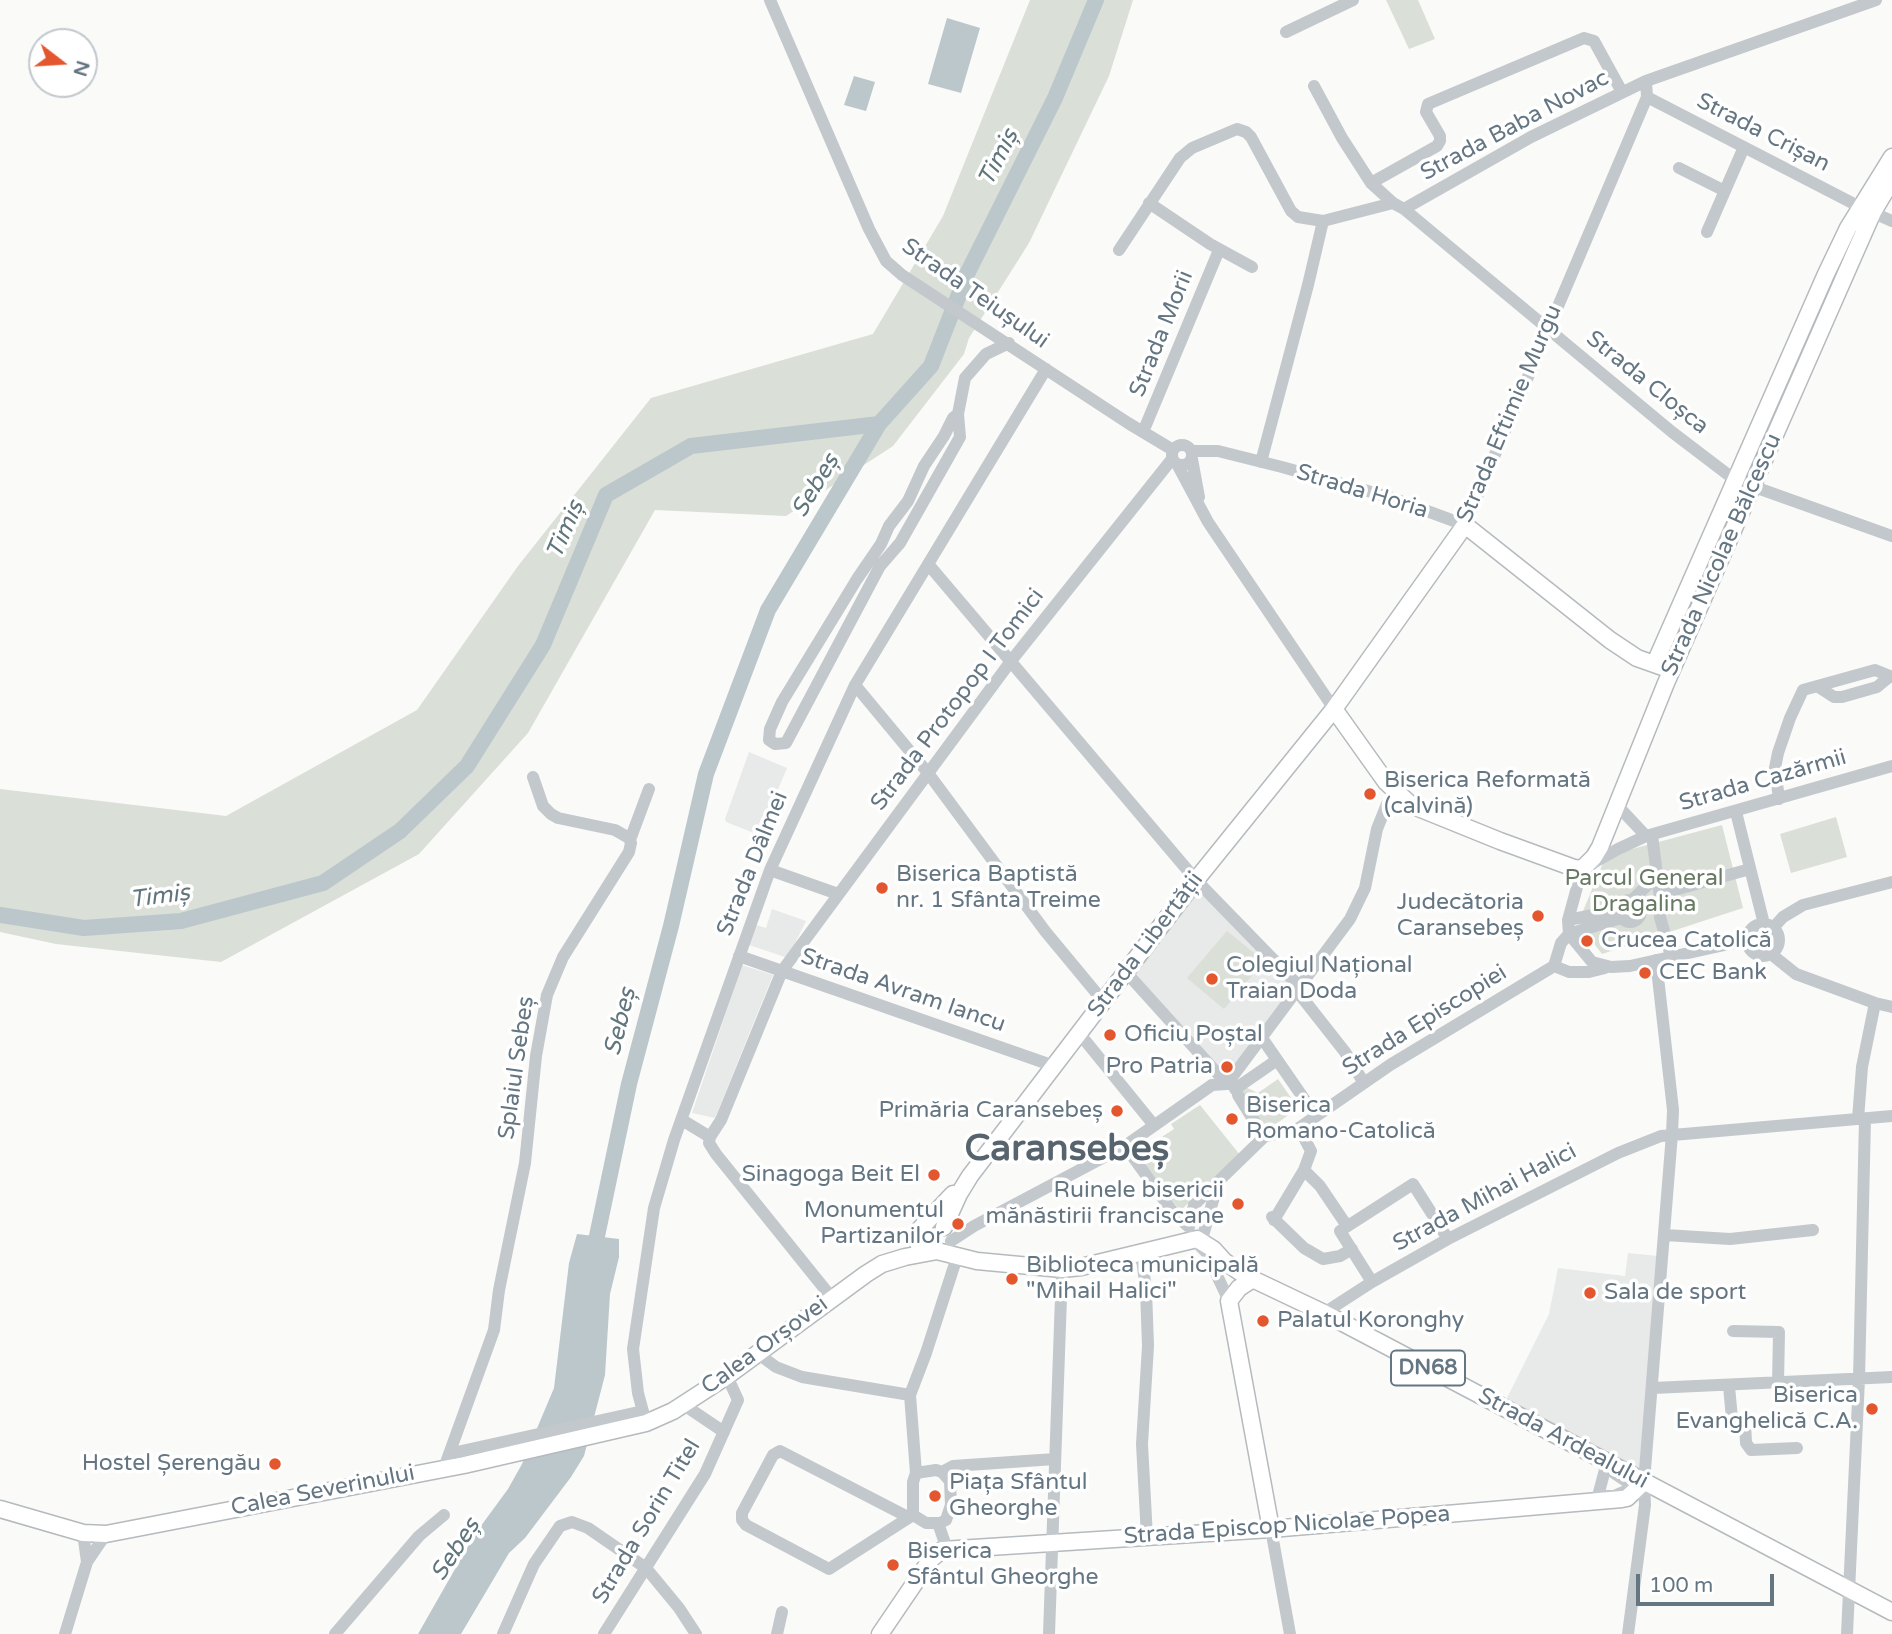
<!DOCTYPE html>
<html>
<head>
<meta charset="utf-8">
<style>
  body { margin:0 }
  #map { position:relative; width:1892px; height:1634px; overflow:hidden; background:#fafaf8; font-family:"Varela Round",sans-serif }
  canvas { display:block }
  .north { position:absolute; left:28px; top:28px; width:70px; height:70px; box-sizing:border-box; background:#fff; border:2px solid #c1c8cd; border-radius:50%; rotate:107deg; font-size:19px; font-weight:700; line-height:28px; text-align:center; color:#657683 }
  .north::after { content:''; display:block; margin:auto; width:24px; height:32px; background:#e4572e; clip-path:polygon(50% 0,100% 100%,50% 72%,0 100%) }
  .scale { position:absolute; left:1636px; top:1574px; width:138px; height:32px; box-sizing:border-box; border:4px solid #657683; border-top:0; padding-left:9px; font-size:21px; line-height:24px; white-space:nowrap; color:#657683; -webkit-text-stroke:5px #fff; paint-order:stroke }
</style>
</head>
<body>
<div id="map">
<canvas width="1892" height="1634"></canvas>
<div class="north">N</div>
<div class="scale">100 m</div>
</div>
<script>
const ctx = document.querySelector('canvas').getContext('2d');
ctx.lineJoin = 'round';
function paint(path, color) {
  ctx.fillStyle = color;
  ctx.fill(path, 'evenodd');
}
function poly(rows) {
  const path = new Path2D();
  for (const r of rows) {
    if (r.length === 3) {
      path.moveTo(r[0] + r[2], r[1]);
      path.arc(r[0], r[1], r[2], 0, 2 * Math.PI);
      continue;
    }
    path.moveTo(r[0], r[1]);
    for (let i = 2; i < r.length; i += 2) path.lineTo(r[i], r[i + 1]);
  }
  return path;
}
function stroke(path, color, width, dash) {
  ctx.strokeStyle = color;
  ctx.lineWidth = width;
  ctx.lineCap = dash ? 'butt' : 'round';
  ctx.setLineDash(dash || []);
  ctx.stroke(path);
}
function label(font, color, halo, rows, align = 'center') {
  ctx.font = font + ' "Varela Round",sans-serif';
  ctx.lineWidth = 7;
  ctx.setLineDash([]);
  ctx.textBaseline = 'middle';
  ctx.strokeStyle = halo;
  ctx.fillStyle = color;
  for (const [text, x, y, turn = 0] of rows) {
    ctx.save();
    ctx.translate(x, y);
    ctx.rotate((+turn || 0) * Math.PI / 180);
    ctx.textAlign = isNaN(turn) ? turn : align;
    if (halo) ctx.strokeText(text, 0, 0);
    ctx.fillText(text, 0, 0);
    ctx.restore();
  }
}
const built = poly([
  [749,752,787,768,759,835,726,822,725,819],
  [1196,880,1300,987,1227,1084,1125,971],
  [772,909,806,921,788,958,749,945,756,925,766,928],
  [742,965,773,975,715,1118,692,1113],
  [1628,1253,1658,1256,1639,1471,1506,1400,1549,1314,1558,1268,1625,1276]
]);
const green = poly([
  [1030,0,1133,0,1109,76,1029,243,969,338,964,354,893,446,786,516,655,510,528,733,419,854,221,962,56,944,0,932,0,789,226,816,417,710,518,566,651,398,873,334,943,216],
  [1386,0,1418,0,1435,39,1409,49],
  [1864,215,1753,470,1750,472,1748,468,1808,329,1861,217],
  [1836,817,1847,857,1791,873,1780,834],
  [1722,825,1743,908,1602,954,1578,923,1606,856],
  [1227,931,1264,961,1224,1009,1187,978],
  [1278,1079,1298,1108,1265,1132,1238,1092,1245,1087,1258,1093],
  [1200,1105,1240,1155,1180,1211,1137,1153,1174,1129,1171,1124]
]);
const water = poly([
  [947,18,980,28,961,93,928,84],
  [854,76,875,82,866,111,844,105],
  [577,1234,619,1239,619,1257,610,1294,605,1375,584,1456,571,1477,525,1538,509,1553,461,1634,418,1634,475,1534,508,1489,522,1464,554,1388,569,1263]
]);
const river = poly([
  [0,915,84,928,181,921,323,883,400,831,467,766,543,645,606,495,691,446,879,424],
  [593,1255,629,1084,671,926,706,774,768,610,879,424,931,366,967,274,1055,98,1096,0]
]);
const minor = poly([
  [770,0,869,229,886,261,902,275,1128,423,1173,450],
  [1286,32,1353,0],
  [1314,86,1342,138,1371,183,1393,203,1404,209,1672,432,1735,480,1892,536],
  [1647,97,1860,207,1892,221],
  [1679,168,1725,191],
  [1371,183,1437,146,1440,141,1440,136,1426,112,1428,104,1584,38,1594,41,1622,92],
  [1149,203,1210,244,1252,267],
  [1404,209,1531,137,1646,81],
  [1707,232,1744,147],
  [1119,250,1180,158,1192,148,1237,129,1246,132,1251,137,1291,211,1298,217,1323,221,1393,203],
  [958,414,953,418,944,436,924,466,908,501,889,526,881,544,857,579,782,702,770,729,769,740,775,744,786,743,880,566,900,543,960,437,958,414,965,378,986,354,1009,343],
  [1143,432,1219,250],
  [1182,455,10],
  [1192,451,1218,451,1282,467,1389,497,1465,525,1647,97,1646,81,1876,0],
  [1192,459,1199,497],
  [1261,462,1308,285,1323,221],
  [1177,464,1208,522,1334,709],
  [928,564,1196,880,1300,987],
  [855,685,928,773,1045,931,1103,1001],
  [1817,686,1834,697,1842,697,1877,687,1890,676],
  [1779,799,1775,768,1778,753,1790,718,1803,690,1875,670,1892,677],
  [1617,805,1646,836],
  [1736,812,1764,924],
  [1652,835,1660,898,1660,917,1671,956],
  [630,840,649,789],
  [770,870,838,894],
  [1660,894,1750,869],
  [1630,911,11],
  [1632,900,1657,876],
  [1568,920,1619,910],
  [1763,940,16],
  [1773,928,1783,917,1803,905,1892,882],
  [1569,934,1568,920,1582,869,1618,849,1646,836,1892,766],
  [1569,934,1592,962,1611,967,1630,966,1747,940],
  [1771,954,1796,974,1875,1003,1892,1007],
  [739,956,1054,1066],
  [1554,966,1561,943,1569,934,1621,918],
  [1554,966,1569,972,1589,972,1605,968],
  [1125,971,1227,1084],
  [1297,991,1345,1052,1364,1083],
  [1079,1033,1153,1124],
  [1262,1038,1311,1109],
  [1235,1089,1277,1060],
  [1238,1095,1264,1137],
  [1858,1119,1862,1067,1875,1003],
  [682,1120,710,1137],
  [1299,1128,1311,1151,1304,1170,1320,1186,1347,1226],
  [710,1137,721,1120,782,971,1011,661,1172,459],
  [710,1137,709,1143,716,1154,832,1298],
  [1125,1146,1175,1215,1189,1227,1194,1205,1264,1137,1299,1128,1390,1065,1554,966],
  [1218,1183,1200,1246,1206,1252,1229,1301],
  [1272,1217,1304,1248,1323,1259,1340,1256,1352,1249],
  [1274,1220,1304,1170],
  [1665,1235,1730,1239,1813,1230],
  [951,1241,974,1226,1125,1146,1212,1085,1227,1084,1350,919,1365,888,1377,829,1387,804,1396,792],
  [1141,1251,1146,1290,1148,1346,1142,1444,1147,1537],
  [1372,1282,1340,1231,1413,1184,1448,1239],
  [1324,1313,1372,1282,1448,1239,1618,1153,1661,1136,1892,1116],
  [1733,1331,1779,1332,1778,1383],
  [757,1353,776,1367,802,1377,910,1395],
  [1729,1386,1732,1419,1737,1422,1758,1422],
  [1653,1388,1892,1377],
  [684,1405,724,1432],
  [1745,1422,1746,1443,1751,1450,1797,1448],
  [646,1423,638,1393,633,1349,654,1208,674,1140,770,870,855,685,1046,369],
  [457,1452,643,1411],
  [1607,1462,1598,1496,1614,1496,1628,1490,1629,1486,1626,1481,1614,1473],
  [444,1468,494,1330,499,1290,525,1163,536,1056,547,995,563,957,629,852,631,843,629,838,615,830,558,818,551,814,543,806,533,777],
  [936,1470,942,1472,950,1481,951,1505,946,1520,940,1523,926,1523,913,1515,913,1482,916,1473,936,1470],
  [942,1472,953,1466,1055,1459],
  [916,1473,910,1395,926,1353,957,1257],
  [908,1517,780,1451,773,1455,742,1513,742,1520,746,1525,829,1569,913,1515],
  [938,1523,947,1549],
  [1271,1529,1290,1634],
  [83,1533,87,1562],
  [65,1634,87,1562,106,1534],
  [335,1634,419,1536,444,1515],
  [503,1634,534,1564,560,1526,572,1522,588,1528,646,1568,679,1608,696,1634],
  [604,1634,705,1474,738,1400,727,1376],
  [777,1634,782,1612],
  [1049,1634,1062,1269],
  [1628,1634,1645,1505,1644,1482,1672,1134,1673,1110,1656,960],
  [1847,1634,1859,1379,1865,1119]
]);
const major = poly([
  [1655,663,1826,274,1848,228,1892,157],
  [1334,709,1386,782,1411,805,1500,841,1574,868,1582,869,1594,857,1600,847,1666,683,1854,255,1873,212,1892,180],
  [944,1227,959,1194,970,1176,1196,880,1334,709,1465,525,1610,640,1637,658,1671,670],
  [927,1251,919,1246,917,1232,953,1194],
  [1253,1279,1239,1288,1229,1301,1271,1529],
  [0,1509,83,1533,106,1534,464,1465,646,1423,673,1411,727,1376,866,1274,882,1264,905,1257,937,1251,977,1261,1062,1269,1081,1267,1197,1239,1213,1249,1224,1261,1244,1275,1324,1313,1892,1612],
  [880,1634,931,1559,942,1550,1271,1529,1622,1499,1627,1498,1644,1482]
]);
const markers = [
  [1370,794,7,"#e4572e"],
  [882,888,7,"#e4572e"],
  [1538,916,7,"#e4572e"],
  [1587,941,7,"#e4572e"],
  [1645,973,7,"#e4572e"],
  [1212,979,7,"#e4572e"],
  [1110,1035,7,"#e4572e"],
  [1227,1067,7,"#e4572e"],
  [1117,1111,7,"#e4572e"],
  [1232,1119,7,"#e4572e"],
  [934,1175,7,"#e4572e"],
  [1238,1204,7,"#e4572e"],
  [958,1224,7,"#e4572e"],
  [1012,1279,7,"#e4572e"],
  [1590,1293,7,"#e4572e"],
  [1263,1321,7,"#e4572e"],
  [1872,1409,7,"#e4572e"],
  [275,1464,7,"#e4572e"],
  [935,1496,7,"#e4572e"],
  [893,1565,7,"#e4572e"]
];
const shields = [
  [1428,1368,74]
];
const shieldNames = [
  ["DN68",1428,1368]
];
const streetNames = [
  ["Strada Baba Novac",1515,126,-28],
  ["Strada Crișan",1763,133,27],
  ["Strada Teiușului",975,294,35],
  ["Strada Morii",1162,334,-68],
  ["Strada Cloșca",1647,383,39],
  ["Strada Eftimie Murgu",1510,414,-67],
  ["Strada Horia",1362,492,17],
  ["Strada Nicolae Bălcescu",1722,555,-66],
  ["Strada Protopop I Tomici",958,700,-53],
  ["Strada Cazărmii",1763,781,-16],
  ["Strada Dâlmei",753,864,-68],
  ["Strada Libertății",1146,945,-53],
  ["Strada Avram Iancu",903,991,19],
  ["Strada Episcopiei",1425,1021,-32],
  ["Splaiul Sebeș",517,1068,-82],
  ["Strada Mihai Halici",1485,1198,-28],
  ["Calea Orșovei",765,1346,-36],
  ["Strada Ardealului",1563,1439,28],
  ["Calea Severinului",323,1491,-11],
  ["Strada Sorin Titel",647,1522,-59],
  ["Strada Episcop Nicolae Popea",1287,1526,-4]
];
const poiNames = [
  ["Biserica Reformată",1384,781],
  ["(calvină)",1384,807],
  ["Biserica Baptistă",896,875],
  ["nr. 1 Sfânta Treime",896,901],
  ["Judecătoria",1524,903,"right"],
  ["Caransebeș",1524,929,"right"],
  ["Crucea Catolică",1601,941],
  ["Colegiul Național",1226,966],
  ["Traian Doda",1226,992],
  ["CEC Bank",1659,973],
  ["Oficiu Poștal",1124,1035],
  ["Pro Patria",1213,1067,"right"],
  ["Biserica",1246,1106],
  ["Romano-Catolică",1246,1132],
  ["Primăria Caransebeș",1103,1111,"right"],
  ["Sinagoga Beit El",920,1175,"right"],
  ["Ruinele bisericii",1224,1191,"right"],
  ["mănăstirii franciscane",1224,1217,"right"],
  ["Monumentul",944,1211,"right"],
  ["Partizanilor",944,1237,"right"],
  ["Biblioteca municipală",1026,1266],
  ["\"Mihail Halici\"",1026,1292],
  ["Sala de sport",1604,1293],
  ["Palatul Koronghy",1277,1321],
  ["Biserica",1858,1396,"right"],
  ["Evanghelică C.A.",1858,1422,"right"],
  ["Hostel Șerengău",261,1464,"right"],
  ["Piața Sfântul",949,1483],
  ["Gheorghe",949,1509],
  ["Biserica",907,1552],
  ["Sfântul Gheorghe",907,1578]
];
const parkNames = [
  ["Parcul General",1644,879],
  ["Dragalina",1644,905]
];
const waterNames = [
  ["Timiș",999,158,-63],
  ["Sebeș",816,486,-59],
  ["Timiș",566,530,-67],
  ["Timiș",160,897,-7],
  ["Sebeș",621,1022,-76],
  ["Sebeș",456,1550,-57]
];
const townNames = [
  ["Caransebeș",1067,1150]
];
paint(built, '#e8e9e9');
paint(green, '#dadfd7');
paint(water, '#bbc7cb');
stroke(river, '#bbc7cb', 16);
stroke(major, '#b5babe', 19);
stroke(minor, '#c3c8cc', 12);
stroke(major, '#fff', 16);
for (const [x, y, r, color] of markers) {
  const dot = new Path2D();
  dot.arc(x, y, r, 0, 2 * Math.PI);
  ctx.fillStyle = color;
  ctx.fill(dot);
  stroke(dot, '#fff', 2.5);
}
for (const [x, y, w] of shields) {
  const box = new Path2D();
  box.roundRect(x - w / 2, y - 17.5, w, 35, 5);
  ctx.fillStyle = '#fff';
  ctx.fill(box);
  stroke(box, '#657683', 2);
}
label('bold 21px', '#657683', null, shieldNames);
label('23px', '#657683', '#fff', streetNames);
label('23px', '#657683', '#fff', poiNames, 'left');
label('23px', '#687a64', '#fff', parkNames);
label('italic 24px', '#60757c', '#fff', waterNames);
label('bold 37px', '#57646e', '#fff', townNames);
</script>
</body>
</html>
